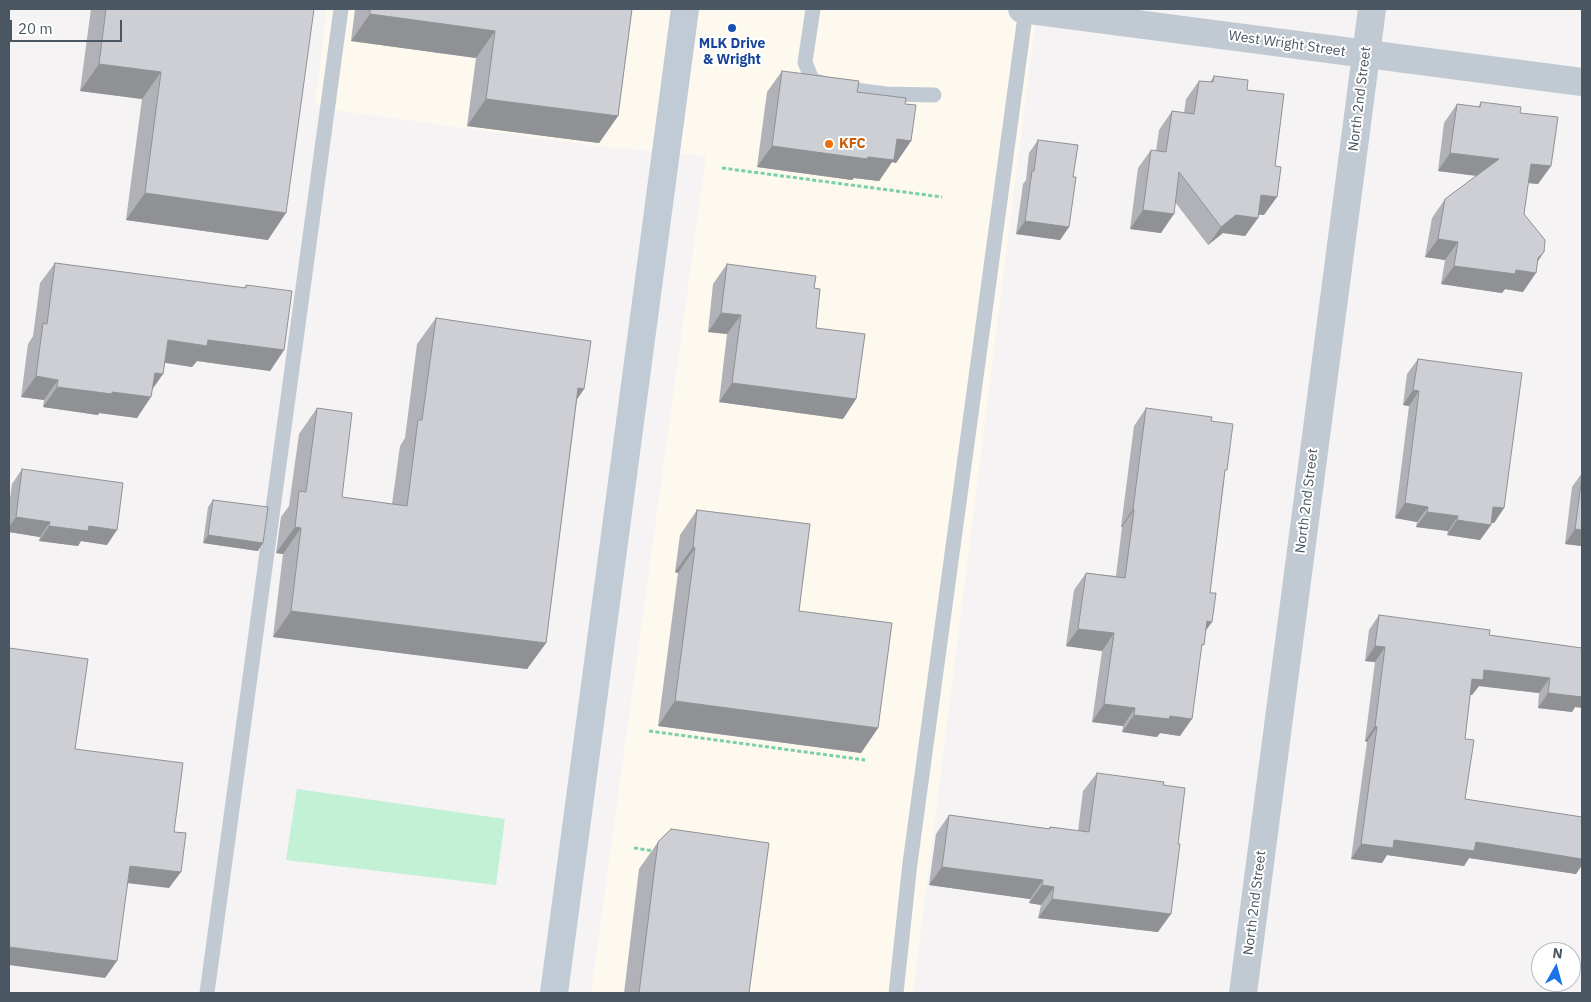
<!DOCTYPE html>
<html>
<head>
<meta charset="utf-8">
<style>
  body { margin:0 }
  #map { position:relative; width:1591px; height:1002px; overflow:hidden; background:#f5f3f3; font-family:"IBM Plex Sans",sans-serif }
  canvas { display:block }
  .frame { position:absolute; inset:0; border:10px solid #4a5661; pointer-events:none }
  .north { position:absolute; left:1531px; top:942px; width:50px; height:50px; box-sizing:border-box; background:#fff; border:1px solid #b7bbc0; border-radius:50%; rotate:7deg; font-size:14px; font-weight:700; line-height:20px; text-align:center; color:#4a5661 }
  .north::after { content:''; display:block; margin:auto; width:18px; height:22px; background:#1a73e8; clip-path:polygon(50% 0,100% 100%,50% 72%,0 100%) }
  .scale { position:absolute; left:10px; top:20px; width:112px; height:22px; box-sizing:border-box; border:2px solid #4a5661; border-top:0; padding-left:6px; font-size:15px; line-height:18px; white-space:nowrap; color:#4a5661; -webkit-text-stroke:4px #fff; paint-order:stroke }
</style>
</head>
<body>
<div id="map">
<canvas width="1591" height="1002"></canvas>
<div class="frame"></div>
<div class="north">N</div>
<div class="scale">20 m</div>
</div>
<script>
const ctx = document.querySelector('canvas').getContext('2d');
ctx.lineJoin = 'round';
function paint(path, color) {
  ctx.fillStyle = color;
  ctx.fill(path, 'evenodd');
}
function poly(rows) {
  const path = new Path2D();
  for (const r of rows) {
    path.moveTo(r[0], r[1]);
    for (let i = 2; i < r.length; i += 2) path.lineTo(r[i], r[i + 1]);
  }
  return path;
}
function stroke(path, color, width, dash) {
  ctx.strokeStyle = color;
  ctx.lineWidth = width;
  ctx.lineCap = dash ? 'butt' : 'round';
  ctx.setLineDash(dash || []);
  ctx.stroke(path);
}
function label(font, color, halo, rows, align = 'center') {
  ctx.font = font + ' "IBM Plex Sans",sans-serif';
  ctx.lineWidth = 4;
  ctx.setLineDash([]);
  ctx.textBaseline = 'middle';
  ctx.strokeStyle = halo;
  ctx.fillStyle = color;
  for (const [text, x, y, turn = 0] of rows) {
    ctx.save();
    ctx.translate(x, y);
    ctx.rotate((+turn || 0) * Math.PI / 180);
    ctx.textAlign = isNaN(turn) ? turn : align;
    if (halo) ctx.strokeText(text, 0, 0);
    ctx.fillText(text, 0, 0);
    ctx.restore();
  }
}
const commercial = poly([
  [327,9,1037,9,913,993,591,993,706,156,596,146,342,111,315,104]
]);
const green = poly([
  [297,789,505,819,496,885,286,860]
]);
const path = poly([
  [722,168,942,197],
  [649,731,865,760],
  [634,848,654,851]
]);
const service = poly([
  [813,9,805,62,812,80,839,88,886,94,934,95],
  [207,993,341,9],
  [896,993,910,863,1026,9]
]);
const minor = poly([
  [1022,9,1582,82],
  [1243,993,1372,9]
]);
const secondary = poly([
  [554,993,685,9]
]);
const wall = poly([
  [91,9,314,9,268,240,126,220,142,99,80,91],
  [355,9,632,9,618,116,599,143,467,126,476,58,351,41],
  [782,71,857,92,905,104,911,141,896,163,892,162,879,181,854,178,852,180,757,167,767,92],
  [1214,76,1247,90,1264,215,1258,215,1258,218,1245,236,1223,233,1208,245,1175,202,1161,233,1130,229,1138,168,1151,150,1156,151,1159,130,1172,111,1184,113,1186,99,1199,81,1210,82],
  [1481,102,1520,113,1551,166,1538,184,1528,183,1524,214,1537,262,1523,292,1505,289,1502,293,1441,284,1445,260,1425,257,1432,218,1445,199,1476,176,1438,171,1444,123,1457,104,1478,107],
  [1038,140,1073,177,1069,227,1060,240,1016,234,1023,184,1026,180,1029,153],
  [55,263,244,288,246,285,284,350,270,371,197,361,192,367,165,362,163,374,153,388,137,418,99,413,98,415,43,407,44,400,21,397,28,344,33,336,40,283],
  [727,264,814,288,816,328,856,399,843,419,719,402,727,334,708,332,713,284],
  [436,318,584,389,577,399,546,643,527,669,273,637,283,554,276,553,281,517,289,506,299,434,317,408,342,497,392,504,400,446,405,438,417,344],
  [1418,359,1504,508,1494,523,1491,523,1491,525,1480,540,1447,535,1448,531,1416,527,1417,522,1395,518,1409,406,1403,405,1407,374],
  [1146,408,1211,421,1225,473,1205,631,1180,736,1160,733,1157,737,1122,732,1123,726,1092,722,1102,651,1066,646,1074,590,1086,573,1116,576,1122,527,1121,527,1134,426],
  [22,469,107,545,81,541,78,546,39,541,40,537,9,532,9,506,12,484],
  [1582,473,1582,546,1565,544,1572,487],
  [213,500,258,551,203,543,208,507],
  [697,510,799,611,878,728,861,753,658,726,678,573,675,572,680,535],
  [1379,615,1489,635,1582,648,1575,707,1572,712,1538,708,1539,693,1479,686,1472,695,1470,695,1465,739,1465,799,1582,817,1582,865,1576,874,1469,858,1464,866,1387,855,1382,863,1351,859,1367,742,1365,741,1375,662,1365,661,1369,630],
  [1097,773,1163,785,1158,932,1038,918,1041,905,1029,903,1030,899,929,885,936,834,949,815,1049,829,1050,827,1078,831,1083,791],
  [658,842,749,993,624,993,639,869]
]);
const shadedWall = poly([
  [370,14,495,31,476,58,351,41],
  [99,64,161,72,142,99,80,91],
  [486,99,618,116,599,143,467,126],
  [897,139,911,141,896,163,892,162,879,181,854,178,852,180,757,167,772,146,868,157],
  [1450,153,1499,159,1487,177,1438,171],
  [1531,164,1551,166,1538,184,1518,182],
  [145,193,286,213,268,240,126,220],
  [1261,195,1277,197,1264,215,1248,213],
  [1143,210,1174,214,1161,233,1130,229],
  [1236,215,1258,218,1245,236,1223,233,1208,245,1221,227],
  [1025,221,1069,227,1060,240,1016,234],
  [1438,239,1458,242,1445,260,1425,257],
  [1544,252,1532,270,1536,273,1523,292,1505,289,1502,293,1441,284,1454,266,1516,270,1538,258],
  [721,313,741,315,727,334,708,332],
  [168,340,208,340,284,350,270,371,197,361,192,367,153,361],
  [155,373,163,374,149,394],
  [36,376,58,380,44,400,21,397],
  [732,383,856,399,843,419,719,402],
  [57,387,112,392,151,397,137,418,99,413,98,415,43,407],
  [578,388,584,389,566,415],
  [1413,390,1419,391,1409,406,1403,405],
  [1405,503,1428,507,1417,522,1395,518],
  [1493,507,1504,508,1494,523,1483,522],
  [1133,509,1134,510,1122,527,1121,527],
  [1427,512,1458,516,1448,531,1416,527],
  [16,517,50,522,40,537,9,532,9,527],
  [1457,520,1491,525,1480,540,1447,535],
  [49,526,89,526,117,530,107,545,81,541,78,546,39,541],
  [295,527,301,528,283,554,276,553],
  [1575,529,1582,530,1582,546,1565,544],
  [208,535,263,543,258,551,203,543],
  [693,547,695,548,678,573,675,572],
  [291,611,546,643,527,669,273,637],
  [1207,621,1212,622,1200,639],
  [1078,629,1114,633,1102,651,1066,646],
  [1375,646,1385,647,1375,662,1365,661],
  [1484,670,1550,678,1539,693,1479,686,1472,695,1462,694,1472,679],
  [1548,693,1582,693,1582,708,1575,707,1572,712,1538,708],
  [675,701,878,728,861,753,658,726],
  [1104,704,1135,708,1123,726,1092,722],
  [1134,715,1170,716,1192,719,1180,736,1160,733,1157,737,1122,732],
  [1375,726,1377,727,1367,742,1365,741],
  [1394,840,1476,842,1582,859,1582,865,1576,874,1469,858,1464,866,1387,855,1382,863,1351,859,1361,844],
  [130,866,181,872,169,888,118,882],
  [942,867,1043,880,1030,899,929,885],
  [1042,885,1054,887,1041,905,1029,903],
  [1052,899,1171,914,1158,932,1038,918],
  [9,947,117,961,105,978,9,965]
]);
const building = poly([
  [106,9,314,9,286,213,145,193,161,72,99,64,106,9],
  [370,9,632,9,618,116,486,99,495,31,370,14,370,9],
  [782,71,859,81,857,92,906,98,905,104,916,105,911,141,897,139,894,160,868,157,867,159,772,146,782,71],
  [1214,76,1248,80,1247,90,1284,94,1275,166,1281,167,1277,197,1261,195,1258,218,1236,215,1221,227,1179,172,1174,214,1143,210,1151,150,1166,152,1172,111,1194,114,1199,81,1213,82,1214,76],
  [1481,102,1521,107,1520,113,1558,117,1551,166,1531,164,1524,214,1545,240,1544,252,1538,258,1536,273,1516,270,1515,274,1454,266,1458,242,1438,239,1445,199,1499,159,1450,153,1457,104,1480,107,1481,102],
  [1038,140,1078,145,1073,177,1076,177,1069,227,1025,221,1032,171,1034,171,1038,140],
  [55,263,246,288,246,285,292,291,284,350,208,340,207,346,168,340,163,374,155,373,151,397,112,392,112,394,57,387,58,380,36,376,43,323,47,324,55,263],
  [727,264,816,276,814,288,820,289,816,328,865,334,856,399,732,383,741,315,721,313,727,264],
  [436,318,591,341,584,389,578,388,546,643,291,611,301,528,295,527,299,491,306,492,317,408,352,413,342,497,407,506,418,420,422,420,436,318],
  [1418,359,1522,373,1504,508,1493,507,1491,525,1457,520,1458,516,1427,512,1428,507,1405,503,1419,391,1413,390,1418,359],
  [1146,408,1212,417,1211,421,1233,424,1227,470,1225,470,1210,593,1216,593,1212,622,1207,621,1204,645,1202,644,1192,719,1170,716,1169,719,1134,715,1135,708,1104,704,1114,633,1078,629,1086,573,1125,578,1134,510,1133,509,1146,408],
  [22,469,123,483,117,530,89,526,88,531,49,526,50,522,16,517,22,469],
  [1582,477,1582,530,1575,529,1582,477],
  [213,500,268,507,263,543,208,535,213,500],
  [697,510,810,524,799,611,892,623,878,728,675,701,695,548,693,547,697,510],
  [1379,615,1490,630,1489,635,1582,648,1582,697,1548,693,1550,678,1484,670,1483,680,1472,679,1465,739,1474,740,1465,799,1582,817,1582,859,1476,842,1474,851,1394,840,1393,848,1361,844,1377,727,1375,726,1385,647,1375,646,1379,615],
  [9,648,88,659,75,749,183,763,174,832,186,833,181,872,130,866,117,961,9,947,9,648],
  [1097,773,1164,782,1163,785,1185,788,1178,844,1180,844,1171,914,1052,899,1054,887,1042,885,1043,880,942,867,949,815,1050,829,1050,827,1089,832,1097,773],
  [671,829,769,843,749,993,639,993,658,842,671,829]
]);
const markers = [
  [732,28,5,"#1a4fb4"],
  [829,144,5,"#e8710a"]
];
const transitNames = [
  ["MLK Drive",732,44],
  ["& Wright",732,60]
];
const streetNames = [
  ["West Wright Street",1287,44,8],
  ["North 2nd Street",1360,99,-83],
  ["North 2nd Street",1307,501,-83],
  ["North 2nd Street",1255,903,-83]
];
const foodNames = [
  ["KFC",839,144]
];
paint(commercial, '#fdf9ef');
paint(green, '#c3f1d5');
stroke(path, '#7ad0a6', 3, [4, 2.5]);
stroke(service, '#c1cad2', 15);
stroke(minor, '#c1cad2', 28);
stroke(secondary, '#c1cbd6', 28);
paint(wall, '#b0b2b7');
paint(shadedWall, '#909195');
paint(building, '#cdcfd5');
stroke(building, '#909195', 1);
for (const [x, y, r, color] of markers) {
  const dot = new Path2D();
  dot.arc(x, y, r, 0, 2 * Math.PI);
  ctx.fillStyle = color;
  ctx.fill(dot);
  stroke(dot, '#fff', 2);
}
label('bold 14px', '#164399', '#fff', transitNames);
label('14px', '#4a5661', '#fff', streetNames);
label('bold 14px', '#c56008', '#fff', foodNames, 'left');
</script>
</body>
</html>
